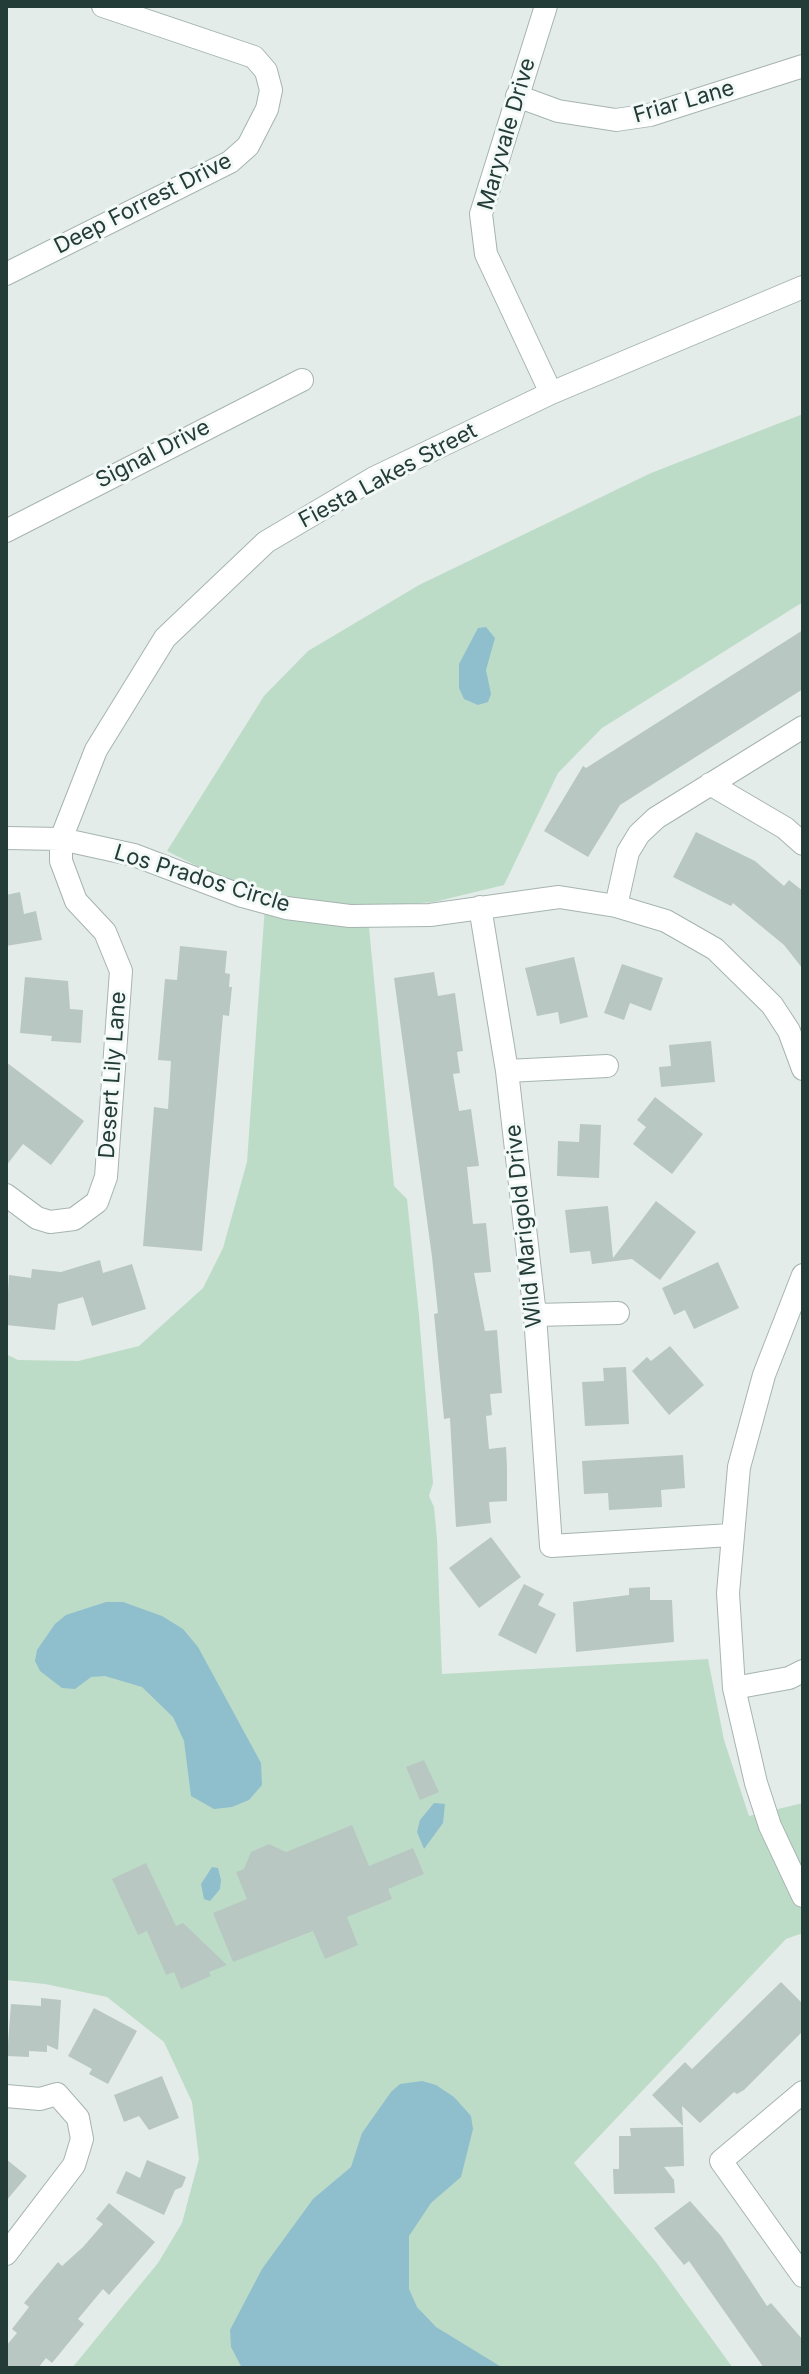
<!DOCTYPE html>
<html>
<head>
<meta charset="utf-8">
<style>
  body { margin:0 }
  #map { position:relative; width:809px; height:2374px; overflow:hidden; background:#e3ece9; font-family:Inter,sans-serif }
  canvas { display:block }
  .frame { position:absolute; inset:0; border:8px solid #243c38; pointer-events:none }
</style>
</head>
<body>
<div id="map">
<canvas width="809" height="2374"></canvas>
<div class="frame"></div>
</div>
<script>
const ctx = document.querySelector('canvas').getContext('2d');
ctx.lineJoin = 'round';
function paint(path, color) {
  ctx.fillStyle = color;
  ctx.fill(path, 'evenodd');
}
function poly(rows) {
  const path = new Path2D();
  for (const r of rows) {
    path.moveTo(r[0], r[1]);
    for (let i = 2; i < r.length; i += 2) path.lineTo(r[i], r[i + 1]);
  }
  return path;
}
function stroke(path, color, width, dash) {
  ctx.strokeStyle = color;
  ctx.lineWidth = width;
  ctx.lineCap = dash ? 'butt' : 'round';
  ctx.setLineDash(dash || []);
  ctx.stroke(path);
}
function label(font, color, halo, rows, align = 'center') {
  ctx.font = font + ' Inter,sans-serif';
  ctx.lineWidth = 6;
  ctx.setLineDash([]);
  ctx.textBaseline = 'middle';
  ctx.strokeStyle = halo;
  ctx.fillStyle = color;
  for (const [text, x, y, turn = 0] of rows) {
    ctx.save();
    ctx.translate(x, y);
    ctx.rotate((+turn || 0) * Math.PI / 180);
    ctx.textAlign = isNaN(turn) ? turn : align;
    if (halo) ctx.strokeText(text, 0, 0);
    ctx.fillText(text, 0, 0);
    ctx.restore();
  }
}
const green = poly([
  [803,414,803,602,602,728,558,773,504,885,434,902,367,907,394,1186,407,1199,419,1315,433,1483,429,1496,434,1507,437,1539,442,1674,708,1659,724,1740,749,1816,803,1803,803,1933,786,1939,574,2163,656,2262,733,2368,72,2368,158,2263,182,2223,199,2159,192,2102,164,2042,107,1997,45,1984,6,1980,6,1354,18,1360,78,1361,139,1346,203,1288,223,1248,247,1162,266,891,213,874,167,851,264,696,308,651,419,585,651,473]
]);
const water = poly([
  [486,627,495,638,486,670,491,694,488,702,478,705,464,699,459,688,459,664,478,628],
  [106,1602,123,1602,162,1616,183,1629,198,1647,261,1763,262,1785,249,1800,232,1807,214,1809,191,1796,184,1741,173,1717,142,1687,105,1676,91,1677,75,1689,62,1688,40,1671,35,1661,37,1650,55,1624,66,1615],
  [434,1803,445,1804,443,1823,424,1849,417,1832,420,1820],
  [212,1867,218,1868,221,1880,220,1889,210,1901,204,1899,201,1884],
  [422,2081,436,2085,454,2097,471,2116,473,2129,461,2177,431,2203,409,2236,409,2289,417,2307,436,2327,503,2368,242,2368,231,2347,230,2330,262,2269,313,2199,351,2167,362,2133,391,2092,400,2084]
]);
const building = poly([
  [803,630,803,689,620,805,588,857,544,831,583,766,586,768],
  [696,832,755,861,784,886,789,880,803,891,803,969,784,945,733,903,731,906,673,877],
  [20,892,24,914,36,911,42,940,6,946,6,895],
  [180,946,227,951,225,973,230,974,229,987,232,987,229,1016,223,1015,202,1251,143,1246,154,1107,168,1109,171,1061,158,1060,165,979,177,980],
  [574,957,588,1017,560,1024,558,1012,537,1016,525,968],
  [622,964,663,978,651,1011,630,1003,624,1020,604,1013],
  [434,972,438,996,455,993,463,1051,457,1052,460,1073,453,1074,459,1111,471,1109,479,1166,467,1167,473,1224,486,1223,491,1272,474,1273,485,1331,497,1330,502,1393,490,1394,492,1415,486,1416,489,1449,506,1447,507,1468,507,1501,489,1502,491,1523,456,1527,450,1418,444,1419,434,1314,438,1313,432,1257,394,978],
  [25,977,68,981,70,1009,83,1010,81,1043,51,1041,52,1036,20,1033],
  [711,1041,715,1082,661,1087,659,1067,671,1066,669,1045],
  [6,1062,84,1121,51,1165,23,1144,6,1166],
  [655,1097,703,1134,672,1174,633,1144,646,1127,637,1120],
  [580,1124,601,1125,599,1178,557,1176,558,1141,579,1142],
  [656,1201,696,1232,660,1280,632,1259,592,1264,590,1251,570,1253,565,1210,608,1206,613,1258],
  [100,1260,103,1273,132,1264,146,1309,92,1326,83,1297,58,1304,55,1330,6,1325,9,1275,31,1278,32,1269,61,1272],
  [718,1262,739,1308,694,1329,685,1310,674,1315,662,1288],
  [670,1346,704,1385,669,1415,632,1371,647,1357,651,1361],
  [626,1367,629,1424,585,1426,582,1382,604,1381,603,1368],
  [683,1455,685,1488,661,1490,662,1507,609,1510,608,1493,584,1494,582,1461],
  [491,1537,521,1577,479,1608,449,1568],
  [524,1584,544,1594,538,1605,556,1614,536,1654,498,1635],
  [650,1587,650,1600,672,1600,674,1642,576,1652,573,1602,629,1595,629,1588],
  [424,1760,439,1792,420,1800,406,1767],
  [352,1825,369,1866,413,1848,424,1874,388,1889,392,1899,347,1917,358,1945,325,1959,313,1931,233,1962,213,1913,247,1899,236,1872,244,1869,251,1852,269,1844,286,1852],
  [146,1863,176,1926,183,1923,227,1965,209,1972,211,1976,181,1989,174,1972,166,1975,147,1931,138,1935,112,1879],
  [781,1982,803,2004,803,2031,744,2090,737,2094,734,2092,700,2123,682,2106,683,2126,652,2095,685,2062,692,2069],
  [41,1998,61,2000,58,2050,47,2045,47,2052,29,2051,29,2057,7,2056,11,2004,41,2006],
  [94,2008,137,2031,108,2084,89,2074,92,2069,68,2056],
  [162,2076,179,2118,149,2130,139,2116,124,2122,114,2095],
  [683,2127,684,2166,664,2167,674,2180,675,2193,614,2194,613,2169,619,2169,619,2136,631,2136,630,2128],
  [6,2159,27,2176,6,2201],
  [147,2160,186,2177,182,2187,175,2190,164,2215,116,2193,126,2171,140,2178],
  [690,2201,721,2236,767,2306,771,2303,803,2340,803,2368,764,2368,689,2261,684,2265,654,2228],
  [109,2203,155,2242,109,2295,103,2289,78,2319,84,2324,52,2363,46,2358,38,2368,6,2368,6,2346,17,2333,12,2329,29,2307,24,2303,58,2262,62,2266,83,2247,103,2224,96,2219]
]);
const minor = poly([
  [546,6,481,214,486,254,551,393],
  [517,96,558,111,616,120,650,115,803,66],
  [6,274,230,162,248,146,267,109,271,90,266,71,254,57,103,6],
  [6,531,302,380],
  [710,784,785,828,803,844],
  [6,838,61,839,134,855,242,896,286,908,350,916,430,915,559,897,616,906,666,921,715,949,772,1005,789,1031,803,1069],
  [616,906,628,852,639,834,656,818,803,727],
  [480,907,507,1071,535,1315,551,1546,731,1535],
  [507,1071,607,1066],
  [6,1195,37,1218,50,1222,74,1219,97,1202,106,1177,121,971,105,932,76,901,61,861,61,839,96,750,165,638,266,542,374,478,551,393,803,287],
  [803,1275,764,1375,739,1467,728,1593,734,1688,756,1783,770,1826,803,1896],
  [535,1315,618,1313],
  [734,1688,789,1678,803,1671],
  [803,2092,721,2161,803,2276],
  [6,2096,40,2099,57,2094,78,2118,82,2139,74,2165,6,2254]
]);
const streetNames = [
  ["Friar Lane",684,102,-16],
  ["Maryvale Drive",507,134,-74],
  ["Deep Forrest Drive",143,204,-27],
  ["Signal Drive",153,454,-27],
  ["Fiesta Lakes Street",388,476,-28],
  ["Los Prados Circle",202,879,17],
  ["Desert Lily Lane",113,1075,-86],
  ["Wild Marigold Drive",524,1226,-96]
];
paint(green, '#bddcc8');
paint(water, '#8fbecd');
paint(building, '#b8c7c2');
stroke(minor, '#a6b4b0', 24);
stroke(minor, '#fff', 22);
label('22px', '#243c38', '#f3f9f6', streetNames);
</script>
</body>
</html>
